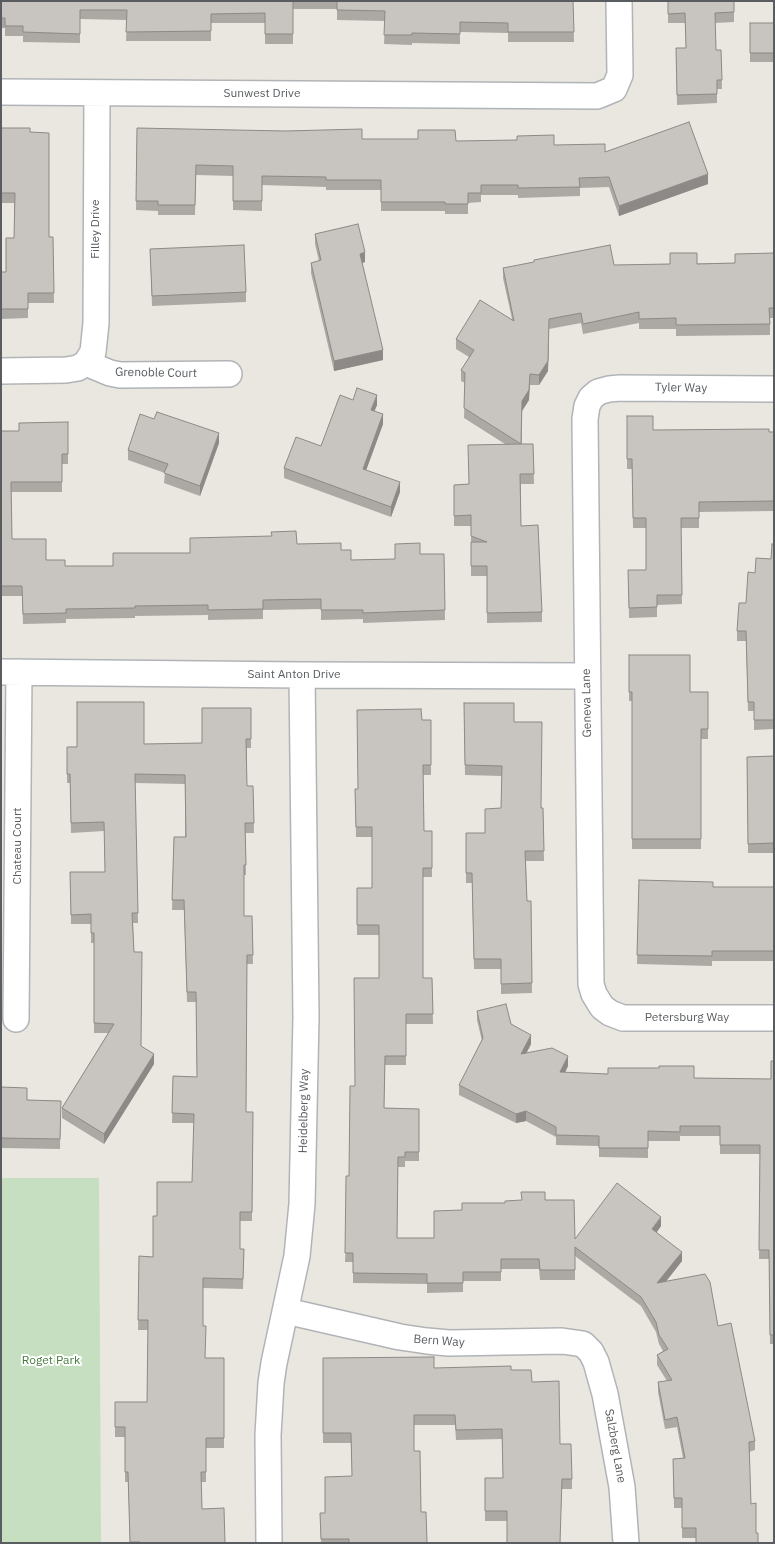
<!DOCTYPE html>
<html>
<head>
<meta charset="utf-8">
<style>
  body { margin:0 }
  #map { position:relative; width:775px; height:1544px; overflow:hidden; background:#eae7e1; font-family:"IBM Plex Sans",sans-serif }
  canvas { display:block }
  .frame { position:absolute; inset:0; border:2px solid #595d60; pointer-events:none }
</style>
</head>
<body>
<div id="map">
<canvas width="775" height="1544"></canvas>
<div class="frame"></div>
</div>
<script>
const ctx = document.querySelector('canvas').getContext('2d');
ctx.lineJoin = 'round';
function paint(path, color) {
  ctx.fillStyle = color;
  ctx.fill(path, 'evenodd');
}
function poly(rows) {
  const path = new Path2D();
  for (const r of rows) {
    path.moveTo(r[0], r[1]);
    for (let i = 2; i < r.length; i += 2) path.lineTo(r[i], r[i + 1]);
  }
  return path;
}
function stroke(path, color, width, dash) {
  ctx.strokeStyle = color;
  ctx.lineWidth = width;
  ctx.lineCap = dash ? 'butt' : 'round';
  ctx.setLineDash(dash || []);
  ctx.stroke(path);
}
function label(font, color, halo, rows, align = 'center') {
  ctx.font = font + ' "IBM Plex Sans",sans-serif';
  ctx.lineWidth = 4;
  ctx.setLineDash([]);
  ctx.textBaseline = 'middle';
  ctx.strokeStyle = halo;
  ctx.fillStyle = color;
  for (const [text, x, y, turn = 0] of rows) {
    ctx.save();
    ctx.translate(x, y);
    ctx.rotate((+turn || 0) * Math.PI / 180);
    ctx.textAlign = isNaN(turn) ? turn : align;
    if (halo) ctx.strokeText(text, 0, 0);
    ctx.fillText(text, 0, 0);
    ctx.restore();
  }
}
const green = poly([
  [1,1178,99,1178,101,1543,1,1543]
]);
const street = poly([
  [1,92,597,96,614,89,620,75,619,1],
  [86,363,110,373,120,375,229,374],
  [1,371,66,370,78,368,86,363,93,352,96,323,97,93],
  [774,389,620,388,609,389,598,392,591,398,587,406,585,419,591,984,594,994,602,1007,610,1013,623,1018,774,1018],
  [1,672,302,675,587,676],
  [16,1019,19,672],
  [286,1311,400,1337,427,1341,449,1343,562,1341,583,1344,591,1352,596,1362,605,1394,622,1487,626,1543],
  [269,1543,268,1435,271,1383,274,1363,297,1256,302,1204,306,1017,302,675]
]);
const wall = poly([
  [1,1,573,1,574,42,508,42,508,33,460,32,460,44,412,43,412,45,384,44,385,21,337,20,337,9,293,9,293,44,265,44,265,23,211,23,211,41,126,41,127,20,80,19,80,43,23,42,23,36,5,36,5,28,1,28],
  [668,1,734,1,734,22,715,23,716,50,721,50,722,89,717,89,717,103,677,105,676,48,686,48,685,23,668,23],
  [750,23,774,23,774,118,774,62,750,62],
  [1,128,30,132,49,237,53,237,54,303,28,303,28,318,1,319,1,272,6,272,14,238,14,203,1,203],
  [137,128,362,139,554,145,605,152,708,184,619,216,609,187,580,188,580,196,518,198,518,195,481,195,481,202,468,203,468,214,445,214,445,211,381,211,381,190,326,190,326,187,262,185,262,211,233,210,233,176,196,175,195,215,158,215,158,211,136,210],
  [315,234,365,262,362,263,383,360,334,371,311,273,311,263,319,261,315,244],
  [150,249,246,292,246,302,152,306],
  [774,253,774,318,770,318,770,335,676,336,676,329,639,329,639,323,583,334,581,323,549,329,548,371,539,385,530,385,529,400,522,411,522,444,533,444,534,484,521,484,521,526,542,612,542,622,487,623,487,576,471,576,471,526,454,526,454,485,469,484,505,444,464,418,465,383,461,381,461,370,469,357,456,349,456,339,512,319,503,278,503,268,614,265,735,263],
  [353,400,377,405,374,411,383,424,366,470,400,492,391,517,284,478,284,468,321,446],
  [627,416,653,430,774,432,774,511,699,512,699,528,681,528,682,604,657,605,657,617,629,618,628,570,646,570,646,528,633,528,632,469,627,469],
  [68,422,68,464,62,464,62,492,11,492,12,539,46,560,65,566,113,566,190,553,297,544,341,550,351,560,395,559,420,554,444,554,445,620,363,623,363,619,321,620,321,609,263,610,263,619,208,620,208,615,135,616,135,618,66,619,66,623,23,624,22,596,1,596,1,431,19,431],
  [219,443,200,496,164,483,165,473,128,460,128,450],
  [774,544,774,729,754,730,754,711,748,711,746,641,737,641,737,631,746,603,755,573,771,559],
  [629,655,690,692,708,692,708,739,701,739,701,849,632,849,632,701,629,701],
  [464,703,514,722,541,808,543,808,544,861,526,861,527,901,531,901,532,993,501,994,501,969,474,969,472,883,466,883,466,833,485,833,501,808,502,776,465,775],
  [251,708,251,748,247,748,247,786,253,786,254,833,245,833,246,875,244,875,244,916,252,916,253,964,247,964,246,1112,253,1112,252,1221,240,1221,240,1249,244,1249,243,1289,203,1288,203,1326,205,1358,224,1358,224,1448,206,1448,206,1482,201,1482,202,1509,225,1543,130,1543,128,1482,125,1482,125,1437,115,1437,115,1402,147,1402,148,1330,138,1330,139,1256,153,1257,157,1216,192,1182,194,1123,172,1123,173,1076,197,1077,196,1002,187,1002,184,910,172,910,174,837,185,837,185,784,135,783,138,923,133,923,134,952,141,1046,154,1064,104,1144,62,1118,62,1108,108,1033,94,1033,94,943,91,943,91,924,71,924,70,872,105,872,104,831,71,833,70,783,67,783,67,747,144,744,202,743],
  [422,720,431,720,431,775,423,775,424,831,432,831,432,877,423,877,423,978,432,978,433,1024,406,1024,406,1065,385,1065,384,1108,419,1109,419,1161,405,1161,405,1167,398,1167,397,1238,434,1238,462,1210,505,1203,545,1200,575,1239,661,1226,656,1233,682,1261,666,1281,718,1326,755,1441,755,1450,749,1452,696,1538,682,1538,682,1508,674,1508,673,1459,683,1458,677,1427,665,1429,658,1392,658,1382,667,1381,657,1365,657,1355,663,1351,659,1344,656,1332,641,1306,575,1256,575,1280,540,1280,539,1269,501,1269,501,1281,463,1281,463,1292,427,1293,427,1284,353,1283,353,1262,345,1262,349,1176,355,1086,379,978,379,935,357,935,357,888,372,888,372,837,356,837,355,789,358,789],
  [774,756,774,853,748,853,747,757],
  [639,880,713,887,774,887,774,961,712,961,712,966,637,964],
  [477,1011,511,1024,531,1044,526,1053,568,1066,565,1073,694,1078,771,1079,774,1061,774,1344,770,1344,769,1259,759,1259,760,1154,720,1154,720,1136,680,1136,680,1141,648,1141,648,1158,599,1157,599,1146,556,1145,556,1137,526,1121,516,1123,459,1095,459,1085,482,1041,477,1020],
  [1,1087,27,1100,61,1101,60,1149,1,1148],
  [323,1358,434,1368,511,1370,532,1382,560,1444,572,1479,572,1489,562,1489,507,1521,485,1521,485,1478,503,1478,502,1439,456,1440,455,1425,414,1425,414,1451,421,1512,427,1543,321,1543,320,1513,325,1513,352,1476,351,1443,323,1443]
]);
const shadedWall = poly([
  [708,174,708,184,619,216,619,206],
  [365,252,365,262,360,264,360,254],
  [549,329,548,371,539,385,539,375],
  [383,350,383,360,334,371,334,361],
  [530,374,529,400,522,411,522,401],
  [377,395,377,405,371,420,371,410],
  [383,414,383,424,363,479,363,469],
  [219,433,219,443,200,496,200,486],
  [400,482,400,492,391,517,391,507],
  [531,1035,531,1044,521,1064,521,1054],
  [154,1054,154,1064,104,1144,104,1134],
  [568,1056,568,1066,560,1082,560,1072],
  [526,1111,526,1121,516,1123,516,1114],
  [661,1217,661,1226,652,1239,652,1229],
  [682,1252,682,1261,657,1293,657,1283]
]);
const building = poly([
  [1,1,293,1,293,34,265,34,265,13,211,14,211,31,126,32,127,10,80,10,80,34,23,32,23,26,5,26,5,18,1,18,1,1],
  [337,1,573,1,574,32,508,32,508,23,460,22,460,34,412,33,412,35,384,35,385,11,337,10,337,1],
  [668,1,734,1,734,12,715,13,716,50,721,50,722,80,717,80,717,94,677,95,676,48,686,48,685,13,668,14,668,1],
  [750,23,774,23,774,109,774,53,750,53,750,23],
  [689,122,708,174,619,206,609,177,579,178,580,187,518,188,518,185,481,185,481,193,468,193,468,204,445,204,445,202,381,202,381,180,326,180,326,177,262,176,262,201,233,201,233,166,196,165,195,205,158,205,158,201,136,201,137,128,285,131,362,129,362,139,418,139,418,130,455,130,456,141,517,140,517,136,554,135,554,145,605,144,605,152,689,122],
  [1,128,30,128,30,132,49,133,49,237,53,237,54,293,28,293,28,309,1,309,1,272,6,272,6,238,14,238,15,193,1,193,1,128],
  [358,224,365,252,360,254,383,350,334,361,311,263,321,260,315,234,358,224],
  [244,245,246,292,152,296,150,249,244,245],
  [610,245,614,265,670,264,670,253,697,253,697,264,735,263,735,254,774,253,774,308,769,308,770,324,676,325,676,318,639,319,639,312,583,324,581,313,549,319,548,361,539,375,530,374,529,390,522,401,521,444,533,444,534,474,520,474,521,526,538,525,542,612,487,613,487,566,471,566,471,542,487,542,471,536,471,515,454,516,454,485,469,484,468,445,521,444,464,408,465,373,461,370,474,350,456,339,480,300,514,321,503,268,534,262,534,260,610,245],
  [357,388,377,395,371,410,383,414,363,469,400,482,391,507,284,468,296,437,321,446,340,395,353,400,357,388],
  [157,412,219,433,200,486,164,473,168,464,128,450,140,414,154,419,157,412],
  [627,416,653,416,653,430,769,429,769,432,774,432,774,501,699,502,699,518,681,518,682,595,657,595,657,607,629,608,628,570,646,570,646,518,633,518,632,459,627,459,627,416],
  [68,422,68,454,62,454,62,482,11,482,12,539,46,539,46,560,65,560,65,566,113,566,113,553,190,553,190,538,272,536,271,532,296,531,297,544,341,543,341,550,351,550,351,560,395,559,395,544,420,543,420,554,444,554,445,610,363,613,363,610,321,610,321,599,263,600,263,609,208,610,208,605,135,606,135,608,66,609,66,613,23,614,22,586,1,586,1,431,19,431,19,423,68,422],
  [772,544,774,544,774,720,754,720,754,702,748,702,746,631,737,631,739,603,746,603,748,572,755,573,756,558,771,559,772,544],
  [629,655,690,655,690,692,708,692,708,729,701,729,701,839,632,839,632,692,629,692,629,655],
  [77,702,144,702,144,744,202,743,202,708,251,708,251,739,246,739,247,786,253,786,254,823,245,823,246,865,244,865,244,916,252,916,253,955,247,955,246,1112,253,1112,252,1212,240,1212,240,1249,244,1249,243,1279,203,1278,203,1326,206,1326,205,1358,224,1358,224,1438,206,1438,206,1472,201,1472,202,1509,224,1508,225,1543,140,1543,140,1542,130,1542,128,1472,125,1472,125,1427,115,1427,115,1402,147,1402,148,1320,138,1320,139,1256,153,1257,153,1216,157,1216,157,1182,192,1182,194,1114,172,1113,173,1076,197,1077,196,992,187,992,184,900,172,900,174,837,186,837,185,775,135,774,138,913,132,913,134,952,142,952,141,1046,154,1054,104,1134,62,1108,114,1024,94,1023,94,933,91,933,91,914,71,915,70,872,105,872,104,822,71,823,70,774,67,774,67,747,77,747,77,702],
  [464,703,514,703,514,722,542,722,541,808,543,808,544,851,525,851,527,901,531,901,532,983,501,984,501,959,474,959,472,873,466,873,466,833,485,833,485,809,501,808,502,766,465,765,464,703],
  [421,709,422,720,431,720,431,765,423,765,424,831,432,831,432,868,423,868,423,978,432,978,433,1014,406,1014,406,1056,385,1056,384,1108,419,1109,419,1152,405,1152,405,1157,398,1157,397,1238,434,1238,434,1211,462,1210,462,1203,505,1203,505,1201,522,1200,521,1192,545,1192,545,1200,574,1200,575,1239,617,1183,661,1217,652,1229,682,1252,657,1283,705,1274,710,1282,718,1326,731,1323,755,1441,749,1442,751,1504,756,1503,756,1533,758,1533,758,1543,696,1543,696,1528,682,1528,682,1498,674,1498,673,1459,685,1458,677,1417,665,1420,658,1382,672,1380,657,1355,668,1349,659,1335,656,1322,641,1297,575,1247,575,1270,540,1270,539,1259,501,1259,501,1272,463,1272,463,1283,427,1283,427,1274,353,1273,353,1253,345,1253,346,1176,349,1176,350,1086,355,1086,354,978,379,978,379,925,357,925,357,888,372,888,372,827,356,827,355,789,358,789,357,710,421,709],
  [774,756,774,843,748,844,747,757,774,756],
  [639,880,713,882,713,887,774,887,774,951,712,951,712,956,637,955,639,880],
  [506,1004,511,1024,531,1035,521,1054,552,1048,568,1056,560,1072,608,1074,608,1068,659,1068,659,1066,694,1066,694,1078,771,1079,771,1061,774,1061,774,1335,770,1335,769,1250,759,1250,760,1145,720,1145,720,1126,680,1126,680,1132,648,1131,648,1148,599,1148,599,1136,556,1135,556,1127,526,1111,516,1114,459,1085,483,1038,477,1011,506,1004],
  [1,1087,27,1088,27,1100,61,1101,60,1139,1,1138,1,1087],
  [434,1357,434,1368,511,1366,511,1370,531,1370,532,1382,559,1381,560,1444,571,1444,572,1479,562,1479,560,1543,507,1543,507,1511,485,1511,485,1478,503,1478,502,1429,456,1430,455,1415,414,1415,414,1451,420,1451,421,1512,426,1512,427,1543,349,1543,349,1539,321,1539,320,1513,325,1513,325,1477,352,1476,351,1433,323,1433,323,1358,434,1357]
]);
const streetNames = [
  ["Sunwest Drive",262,94],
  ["Filley Drive",96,229,-90],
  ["Grenoble Court",156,373,1],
  ["Tyler Way",681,388,1],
  ["Saint Anton Drive",294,675],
  ["Geneva Lane",587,703,-91],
  ["Chateau Court",18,846,-90],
  ["Petersburg Way",687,1018],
  ["Heidelberg Way",304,1111,-89],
  ["Bern Way",439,1341,4],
  ["Salzberg Lane",615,1446,80]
];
const parkNames = [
  ["Roget Park",51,1361]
];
paint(green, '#c5dfc0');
stroke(street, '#b1b4b7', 28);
stroke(street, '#fff', 25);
paint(wall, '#aca9a5');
paint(shadedWall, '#8c8986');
paint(building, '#c8c4c0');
stroke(building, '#8c8986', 1);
label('12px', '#595d60', '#fff', streetNames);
label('12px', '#457b3d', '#fff', parkNames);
</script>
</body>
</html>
